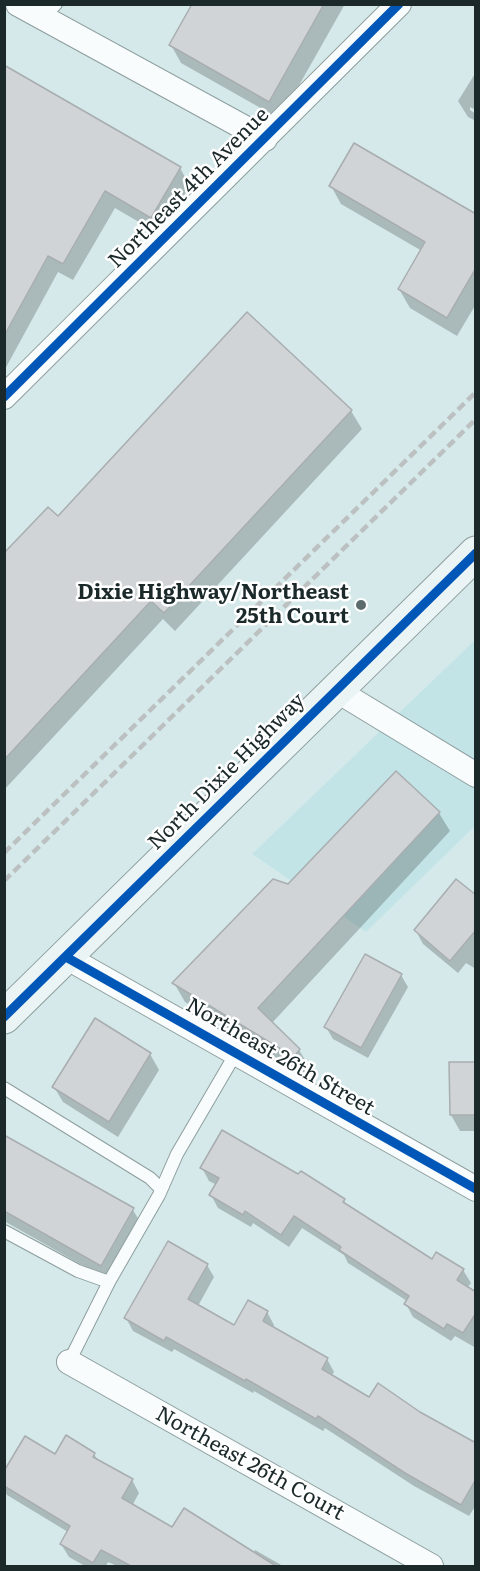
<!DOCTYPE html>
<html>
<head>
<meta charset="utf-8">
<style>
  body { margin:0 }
  #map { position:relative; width:480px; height:1571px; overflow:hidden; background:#d5e9ea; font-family:Literata,serif }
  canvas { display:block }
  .frame { position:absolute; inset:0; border:6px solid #1b292a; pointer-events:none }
</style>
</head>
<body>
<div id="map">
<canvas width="480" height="1571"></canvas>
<div class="frame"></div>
</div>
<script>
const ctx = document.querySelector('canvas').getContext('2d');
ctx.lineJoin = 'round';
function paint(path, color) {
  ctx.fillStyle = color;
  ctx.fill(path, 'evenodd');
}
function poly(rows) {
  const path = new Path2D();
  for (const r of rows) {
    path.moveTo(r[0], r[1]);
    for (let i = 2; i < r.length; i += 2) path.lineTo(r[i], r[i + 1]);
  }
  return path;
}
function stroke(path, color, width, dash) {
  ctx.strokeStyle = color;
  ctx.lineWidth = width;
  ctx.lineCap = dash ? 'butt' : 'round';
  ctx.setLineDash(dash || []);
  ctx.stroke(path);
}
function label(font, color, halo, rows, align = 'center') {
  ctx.font = font + ' Literata,serif';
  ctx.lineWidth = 5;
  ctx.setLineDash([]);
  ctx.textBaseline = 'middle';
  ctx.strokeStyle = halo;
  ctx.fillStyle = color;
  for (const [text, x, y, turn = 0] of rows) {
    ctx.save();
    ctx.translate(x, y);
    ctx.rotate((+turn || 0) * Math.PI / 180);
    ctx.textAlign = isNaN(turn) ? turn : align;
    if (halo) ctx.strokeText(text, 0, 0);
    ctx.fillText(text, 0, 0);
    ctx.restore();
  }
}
const built = poly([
  [475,640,475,826,366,932,252,854]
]);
const shadow = poly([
  [246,4,345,4,280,119,181,63,171,45],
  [4,67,180,168,190,186,161,235,115,208,73,280,58,272,4,371],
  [476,72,476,110,470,107,470,110,476,114,476,121,468,117,458,101],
  [331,186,476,216,476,304,457,336,410,308,399,289,422,251,341,204],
  [351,411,362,429,175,631,163,619,4,790,4,556,58,518],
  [396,774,439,813,450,831,272,1023,299,1050,310,1068,305,1075,185,1002,174,983,289,885],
  [476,897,476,969,466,963,458,973,423,944,416,931],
  [401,975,408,987,368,1058,333,1039,326,1027],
  [150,1054,159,1070,118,1137,63,1102,54,1087],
  [476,1063,476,1131,460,1131,451,1115],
  [4,1153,133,1210,142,1225,110,1281,4,1221],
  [202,1168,344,1200,347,1207,433,1261,463,1270,471,1283,467,1288,476,1293,476,1348,455,1336,451,1341,413,1317,406,1304,407,1301,348,1263,344,1255,302,1228,289,1247,253,1223,251,1227,218,1208,211,1195,217,1185,209,1181],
  [207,1265,214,1277,198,1306,235,1327,267,1312,274,1325,273,1328,327,1359,334,1372,331,1376,369,1399,420,1413,476,1444,476,1505,469,1516,414,1486,325,1428,323,1431,254,1391,253,1393,174,1349,172,1352,133,1331,126,1318],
  [66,1437,94,1454,99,1462,132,1480,139,1493,132,1506,172,1529,253,1554,255,1550,283,1566,117,1566,108,1562,106,1566,85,1566,69,1557,61,1544,68,1532,7,1495,4,1490,4,1474,55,1456]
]);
const building = poly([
  [192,4,324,4,269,102,169,45,192,4],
  [4,65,181,167,151,218,105,191,63,264,48,256,4,336,4,65],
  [354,143,476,214,476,268,447,318,398,289,425,242,329,186,354,143],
  [247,312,352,410,164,613,151,601,4,760,4,553,48,507,58,516,247,312],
  [396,771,440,812,258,1008,300,1049,294,1057,172,983,273,879,288,884,396,771],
  [456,879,476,895,476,930,450,961,414,930,456,879],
  [365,954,402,974,361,1048,324,1027,365,954],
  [95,1018,151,1053,109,1122,52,1087,95,1018],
  [449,1062,476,1062,476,1115,450,1115,449,1062],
  [222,1130,298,1174,301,1171,345,1199,343,1202,432,1259,436,1252,464,1269,457,1280,476,1292,476,1313,463,1333,447,1324,444,1329,404,1304,409,1296,339,1250,341,1247,294,1216,281,1235,245,1211,243,1215,209,1195,219,1178,200,1168,222,1130],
  [4,1135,134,1208,101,1266,4,1211,4,1135],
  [168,1241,208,1264,188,1299,234,1325,248,1300,268,1311,263,1321,328,1358,322,1369,369,1397,378,1383,420,1412,476,1443,476,1479,461,1505,405,1473,318,1416,316,1419,246,1379,245,1381,166,1337,164,1341,124,1318,168,1241],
  [66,1435,95,1453,93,1457,133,1479,122,1498,172,1527,184,1508,276,1566,131,1566,101,1550,93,1563,60,1544,70,1526,4,1486,4,1471,25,1436,55,1454,66,1435]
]);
const lane = poly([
  [43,18,56,4],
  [4,1088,150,1178,160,1188],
  [4,1231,78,1271,109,1282],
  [69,1362,109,1282,159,1195,177,1154,236,1053]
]);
const street = poly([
  [18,4,265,139],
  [4,397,399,4],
  [336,690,476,775],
  [66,957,476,1189],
  [69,1362,431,1566]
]);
const secondary = poly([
  [4,1017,476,553]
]);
const rail = poly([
  [4,853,476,392],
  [4,881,476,419]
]);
const cycleway = poly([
  [4,397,399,4],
  [66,957,476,1189],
  [4,1017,476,553]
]);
const markers = [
  [361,605,6,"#5c6c6d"]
];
const streetNames = [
  ["Northeast 4th Avenue",189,188,-45],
  ["North Dixie Highway",227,772,-45],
  ["Northeast 26th Street",280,1057,30],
  ["Northeast 26th Court",250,1464,29]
];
const poiNames = [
  ["Dixie Highway/Northeast",349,593],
  ["25th Court",349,617]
];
paint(built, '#c3e4e7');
paint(shadow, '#0003');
paint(building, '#d0d4d7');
stroke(building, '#a8adb0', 1.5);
stroke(lane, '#8d9d9e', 14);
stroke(street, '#8d9d9e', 26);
stroke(secondary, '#8d9d9e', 35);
stroke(lane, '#f9fcfc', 12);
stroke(street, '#f9fcfc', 24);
stroke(secondary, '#ebf4f4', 33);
stroke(rail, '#bcc0c0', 4.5, [9, 4.5]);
stroke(cycleway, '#0057b8', 9);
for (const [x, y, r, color] of markers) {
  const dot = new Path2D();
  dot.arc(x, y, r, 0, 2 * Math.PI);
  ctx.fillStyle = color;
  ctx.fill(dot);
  stroke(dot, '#fff', 2);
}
label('21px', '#1b292a', '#fff', streetNames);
label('bold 21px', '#1b292a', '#fff', poiNames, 'right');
</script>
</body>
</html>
